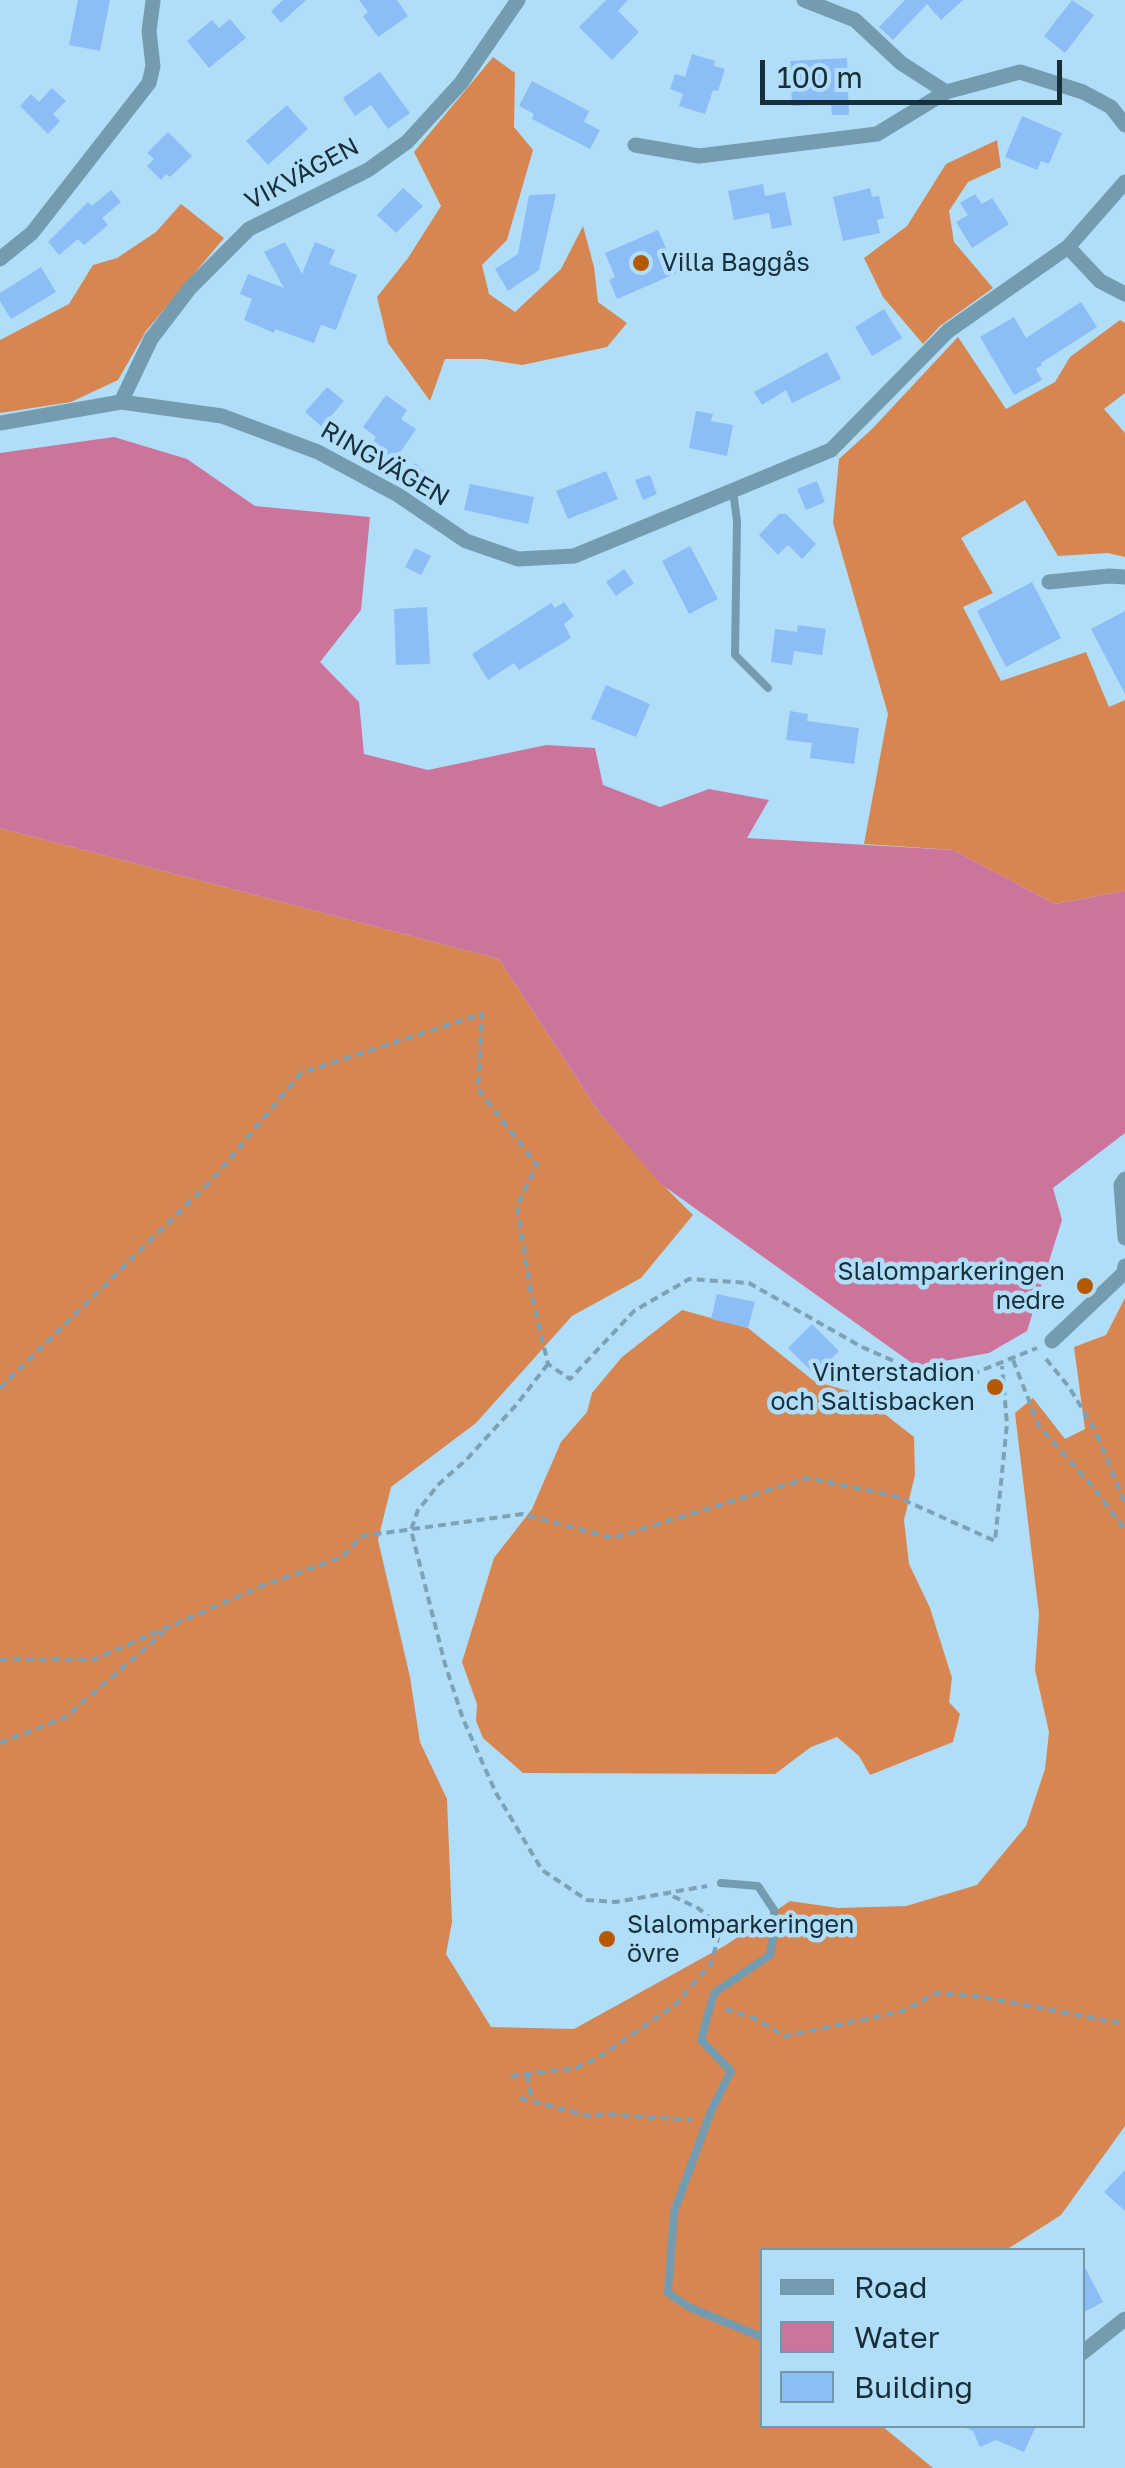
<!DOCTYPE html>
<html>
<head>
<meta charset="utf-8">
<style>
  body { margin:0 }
  #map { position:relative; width:1125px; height:2468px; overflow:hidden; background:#b0def8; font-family:"Golos Text",sans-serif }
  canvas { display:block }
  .legend { position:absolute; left:760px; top:2248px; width:325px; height:180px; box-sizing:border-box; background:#b0def8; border:2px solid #7398ac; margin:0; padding:12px 18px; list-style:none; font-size:30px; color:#172e3b }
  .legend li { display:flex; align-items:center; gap:20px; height:50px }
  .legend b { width:50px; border:2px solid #7398ac }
  .scale { position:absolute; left:760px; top:60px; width:302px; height:45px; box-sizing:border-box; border:5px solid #172e3b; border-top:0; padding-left:12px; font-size:30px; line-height:35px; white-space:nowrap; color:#172e3b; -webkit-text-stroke:8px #b0def8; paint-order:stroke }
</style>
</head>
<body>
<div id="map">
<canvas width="1125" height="2468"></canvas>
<ul class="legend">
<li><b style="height:12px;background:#749cb1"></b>Road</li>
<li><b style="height:28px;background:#cd749c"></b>Water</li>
<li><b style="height:28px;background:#8cbdf6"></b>Building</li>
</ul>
<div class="scale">100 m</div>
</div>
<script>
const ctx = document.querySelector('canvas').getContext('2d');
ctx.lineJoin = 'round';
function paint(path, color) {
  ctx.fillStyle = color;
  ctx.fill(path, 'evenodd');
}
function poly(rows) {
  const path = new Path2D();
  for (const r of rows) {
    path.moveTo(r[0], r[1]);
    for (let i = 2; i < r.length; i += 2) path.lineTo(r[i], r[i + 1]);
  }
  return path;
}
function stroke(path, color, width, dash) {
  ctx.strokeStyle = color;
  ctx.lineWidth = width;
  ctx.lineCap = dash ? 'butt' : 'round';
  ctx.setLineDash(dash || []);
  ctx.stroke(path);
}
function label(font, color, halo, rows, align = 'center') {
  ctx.font = font + ' "Golos Text",sans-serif';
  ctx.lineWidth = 9;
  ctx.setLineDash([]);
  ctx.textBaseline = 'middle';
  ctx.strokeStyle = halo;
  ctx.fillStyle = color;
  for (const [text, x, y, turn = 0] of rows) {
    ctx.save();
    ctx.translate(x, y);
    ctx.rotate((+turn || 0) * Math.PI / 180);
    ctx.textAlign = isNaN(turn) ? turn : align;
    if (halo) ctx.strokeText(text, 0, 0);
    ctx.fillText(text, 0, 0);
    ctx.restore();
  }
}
const forest = poly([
  [493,57,515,73,514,127,533,150,507,240,482,265,489,294,515,312,561,269,583,226,594,267,598,302,627,323,607,347,522,365,484,359,445,359,430,401,388,343,377,297,408,258,441,206,414,152],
  [997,140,1001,167,968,182,949,211,954,242,993,288,940,326,923,344,883,297,864,258,907,226,946,164],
  [181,204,224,238,146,331,118,380,71,402,0,413,0,340,69,304,93,265,117,258,156,232],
  [1120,320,1125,323,1125,393,1104,409,1125,433,1125,557,1108,553,1058,556,1025,500,961,538,993,593,963,607,1001,681,1086,652,1109,707,1125,700,1125,891,1055,904,953,850,864,844,888,714,833,523,839,459,872,429,958,337,1006,409,1055,382,1070,357],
  [0,828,499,959,598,1111,661,1183,693,1215,641,1278,572,1316,476,1423,391,1487,378,1540,410,1677,420,1742,447,1799,452,1922,446,1954,491,2027,574,2029,726,1945,790,1901,838,1908,906,1906,977,1885,1026,1826,1045,1769,1049,1732,1035,1670,1039,1614,1015,1413,1033,1398,1065,1439,1085,1429,1074,1347,1106,1335,1125,1298,1125,2126,1061,2215,1006,2250,762,2250,762,2426,882,2426,933,2468,0,2468],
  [682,1310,748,1328,814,1381,859,1394,914,1437,915,1475,904,1520,909,1564,930,1608,952,1678,949,1702,960,1714,953,1742,870,1775,859,1756,837,1737,811,1747,775,1774,523,1773,483,1738,476,1721,477,1704,462,1662,494,1558,532,1509,561,1442,587,1412,592,1393,622,1357]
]);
const water = poly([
  [114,437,187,459,255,506,370,517,361,610,320,662,359,702,364,754,428,770,546,745,595,748,603,785,660,807,709,789,769,800,747,838,953,850,1055,904,1125,891,1125,1133,1053,1188,1062,1220,1027,1331,989,1353,916,1366,661,1184,598,1111,499,959,0,828,0,453]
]);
const building = poly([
  [78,0,110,0,100,51,69,45],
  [283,0,306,0,281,23,271,11],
  [359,0,397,0,408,16,378,37,363,16,368,12],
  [606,0,628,0,618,11,639,32,612,60,579,27],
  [905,0,963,0,941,20,927,4,893,40,879,27],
  [1072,0,1094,15,1065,53,1044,36],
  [230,19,246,38,209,68,187,41,212,20,219,28],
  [692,54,715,61,714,66,725,69,718,91,713,90,705,114,679,106,683,94,670,89,675,74,685,77],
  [847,58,849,115,832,115,831,104,792,106,790,61],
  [380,72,410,113,388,129,371,105,355,116,343,98],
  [532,81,589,111,584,122,600,130,590,149,532,119,534,114,519,106],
  [52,88,66,101,53,114,60,121,48,134,20,106,31,94,39,102],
  [287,105,308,129,268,165,246,141],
  [1022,116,1062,133,1049,164,1041,161,1037,170,1005,157],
  [168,132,192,156,170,177,166,174,161,180,147,166,154,159,147,153],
  [763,184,765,196,785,192,792,225,772,229,769,213,734,220,728,191],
  [403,188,423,206,396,233,377,215],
  [870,188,872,197,879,196,884,218,877,220,880,233,843,241,833,197],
  [111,190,121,202,102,218,108,225,84,245,78,239,59,255,48,242,88,202,92,206],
  [556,194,539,270,508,291,495,269,518,254,529,195],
  [975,194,982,204,992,198,1009,224,972,248,956,222,968,215,960,203],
  [658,230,677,273,617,299,609,280,615,277,605,253],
  [285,242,302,274,315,242,335,250,329,264,357,275,336,330,321,325,314,343,275,329,274,333,244,320,252,299,240,294,248,274,284,288,264,252],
  [41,267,56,292,11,319,0,301,0,293],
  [1081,302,1097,327,1041,363,1042,365,1036,369,1042,380,1014,395,980,337,1014,317,1026,338],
  [884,309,902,338,872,356,855,327],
  [827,352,841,379,792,403,786,390,762,405,754,392],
  [327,387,344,401,322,427,305,412],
  [386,395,407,410,401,419,416,429,395,460,372,443,376,437,363,427],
  [696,411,713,414,711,421,733,425,727,456,689,448],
  [415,463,430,477,416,492,401,478],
  [606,471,618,499,568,519,556,491],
  [650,475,657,494,643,500,635,480],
  [817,481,825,502,806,510,797,489],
  [470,484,534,497,528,524,464,510],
  [779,514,786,514,816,544,802,559,788,545,778,555,759,535],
  [690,546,718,599,689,614,662,561],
  [415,548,431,556,421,575,405,567],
  [624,569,634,583,616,596,606,582],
  [1032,582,1061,638,1006,667,977,611],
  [564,602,574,616,564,624,571,638,519,670,514,663,488,680,472,654,551,603,555,608],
  [427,607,430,664,396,665,394,609],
  [1125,611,1125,694,1091,629],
  [798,625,826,629,822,655,794,651,792,665,771,662,775,629,797,632],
  [606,685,650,704,636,737,591,719],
  [790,711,808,714,807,721,859,728,854,764,810,758,812,743,786,740],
  [717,1294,755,1302,748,1328,711,1319],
  [812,1324,839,1351,815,1375,788,1348],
  [1125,2170,1125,2211,1104,2192],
  [1082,2262,1103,2302,1082,2313],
  [961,2426,1036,2426,1024,2452,996,2440,980,2447,973,2431]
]);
const path = poly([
  [1046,1359,1069,1387,1095,1430,1125,1503],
  [1013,1360,1039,1426,1095,1489,1125,1530],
  [548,1364,517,1404,467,1459,439,1484,418,1510,411,1530,445,1664,463,1719,496,1793,542,1870,587,1900,616,1902,707,1886],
  [0,1388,214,1178,301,1073,482,1014,478,1089,537,1165,517,1206,530,1288,548,1364,570,1379,634,1311,689,1279,749,1283,862,1347,935,1379,975,1373,1037,1348],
  [0,1659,95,1659,262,1586,342,1557,362,1536,523,1514,612,1538,808,1478,895,1496,995,1541,1007,1424,1002,1366],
  [0,1743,66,1717,164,1632],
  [725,2009,756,2019,785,2036,900,2012,937,1993,978,1996,1125,2024],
  [527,2075,532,2100],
  [511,2076,575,2068,596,2059,675,2005,711,1963,721,1928,698,1908,666,1893],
  [520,2098,590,2116,606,2114,692,2120]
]);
const lane = poly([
  [733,491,737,521,735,655,768,688],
  [721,1883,758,1886,774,1910,774,1933,770,1955,714,1993,711,2004,701,2040,731,2071,711,2111,674,2212,668,2293,691,2308,762,2337]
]);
const street = poly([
  [804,0,855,20,901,63,946,92,1020,72,1083,92,1111,107,1125,125],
  [635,145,699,156,877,134,946,92],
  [1068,247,1100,281,1125,294],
  [0,259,32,233,149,83,153,66,149,31,153,1],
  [121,402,151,339,190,288,249,229,368,170,407,142,461,83,518,0],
  [0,423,121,402,222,416,318,452,398,495,466,541,518,559,574,556,831,450,948,331,1068,247,1125,182],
  [1049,582,1109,576,1125,577],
  [1125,1179,1121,1185,1125,1238],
  [1052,1341,1124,1273,1125,1266],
  [1082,2353,1125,2319]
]);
const markers = [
  [641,263,10,"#b55800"],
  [1085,1286,10,"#b55800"],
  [995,1387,10,"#b55800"],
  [607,1939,10,"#b55800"]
];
const streetNames = [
  ["VIKVÄGEN",302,174,-28],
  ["RINGVÄGEN",385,464,30]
];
const poiNames = [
  ["Villa Baggås",661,263],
  ["Slalomparkeringen",1065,1272,"right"],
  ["nedre",1065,1301,"right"],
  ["Vinterstadion",975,1373,"right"],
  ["och Saltisbacken",975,1402,"right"],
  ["Slalomparkeringen",627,1925],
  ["övre",627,1954]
];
paint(forest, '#d78652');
paint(water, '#cd749c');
paint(building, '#8cbdf6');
stroke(path, '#7ca2b7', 4, [8, 5]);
stroke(lane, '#749cb1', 8);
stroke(street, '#749cb1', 15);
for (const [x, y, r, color] of markers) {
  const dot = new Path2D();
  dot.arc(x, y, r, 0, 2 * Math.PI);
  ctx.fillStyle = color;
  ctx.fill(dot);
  stroke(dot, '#b0def8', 4);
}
label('25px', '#172e3b', '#b0def8', streetNames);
label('25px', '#172e3b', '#b0def8', poiNames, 'left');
</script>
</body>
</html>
